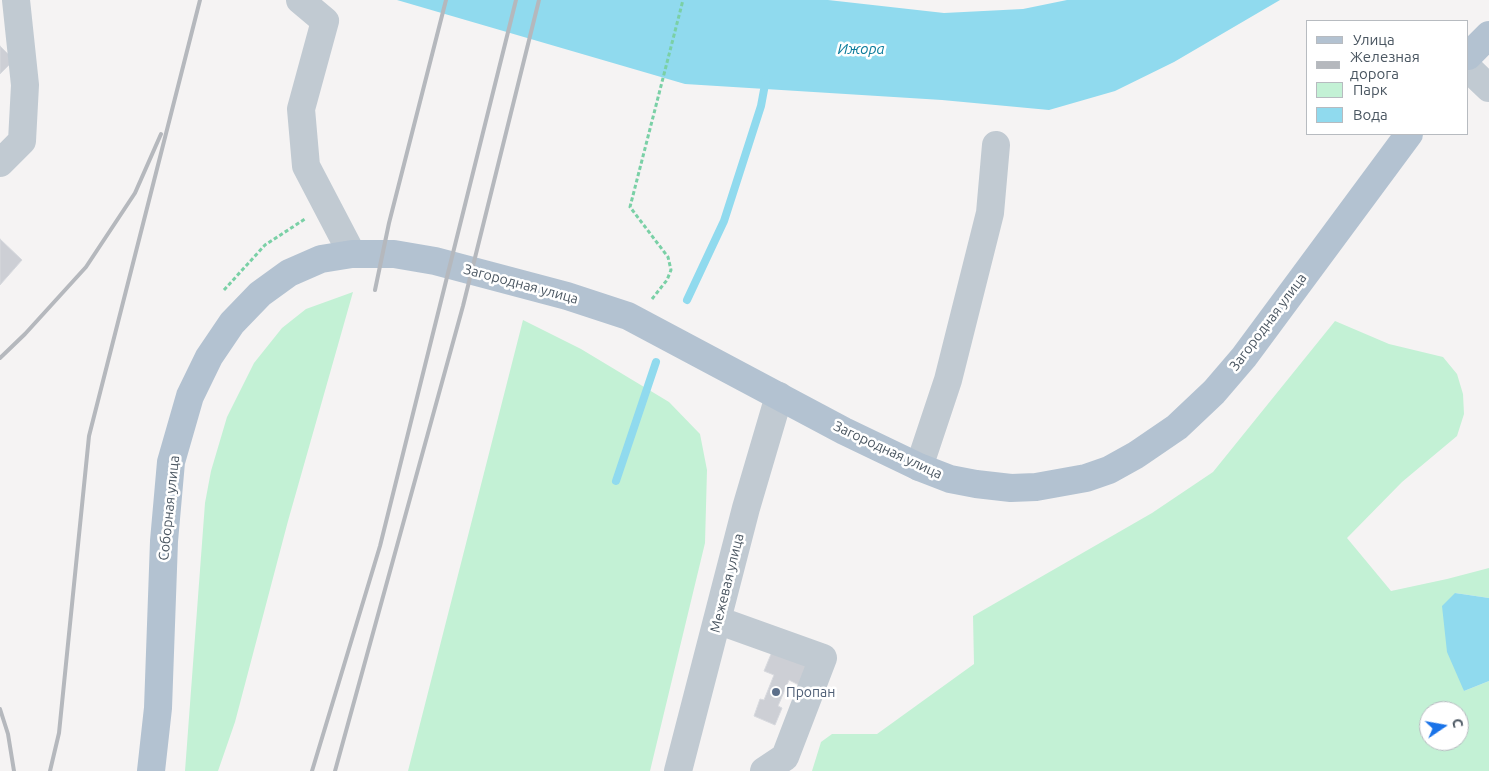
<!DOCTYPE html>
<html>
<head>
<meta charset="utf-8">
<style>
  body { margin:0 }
  #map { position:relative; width:1489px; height:771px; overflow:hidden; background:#f5f3f3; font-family:Ubuntu,sans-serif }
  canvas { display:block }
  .legend { position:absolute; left:1306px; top:20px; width:162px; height:115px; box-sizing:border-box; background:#fff; border:1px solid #b7bbc0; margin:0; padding:6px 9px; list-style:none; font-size:15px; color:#4a5661 }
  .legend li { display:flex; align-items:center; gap:10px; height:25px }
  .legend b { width:25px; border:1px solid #b7bbc0 }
  .north { position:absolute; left:1419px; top:701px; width:50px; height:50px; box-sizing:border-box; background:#fff; border:1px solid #b7bbc0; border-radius:50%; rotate:78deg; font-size:14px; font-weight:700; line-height:20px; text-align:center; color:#4a5661 }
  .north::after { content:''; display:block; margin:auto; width:18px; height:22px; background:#1a73e8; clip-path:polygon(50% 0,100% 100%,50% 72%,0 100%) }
</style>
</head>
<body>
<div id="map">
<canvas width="1489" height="771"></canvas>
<ul class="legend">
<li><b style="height:6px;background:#b3c2d1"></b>Улица</li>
<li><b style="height:6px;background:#b5b8bd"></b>Железная дорога</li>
<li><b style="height:14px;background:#c3f1d5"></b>Парк</li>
<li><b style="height:14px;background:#90daee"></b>Вода</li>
</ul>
<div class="north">С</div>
</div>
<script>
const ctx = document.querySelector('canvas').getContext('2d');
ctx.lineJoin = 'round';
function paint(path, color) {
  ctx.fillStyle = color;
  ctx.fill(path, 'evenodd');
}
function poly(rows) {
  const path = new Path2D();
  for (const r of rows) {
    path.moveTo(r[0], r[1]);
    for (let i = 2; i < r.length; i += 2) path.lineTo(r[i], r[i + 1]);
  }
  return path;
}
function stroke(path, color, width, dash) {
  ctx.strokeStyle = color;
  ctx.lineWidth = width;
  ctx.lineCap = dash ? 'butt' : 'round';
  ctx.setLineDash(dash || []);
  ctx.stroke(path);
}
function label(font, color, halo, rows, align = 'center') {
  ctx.font = font + ' Ubuntu,sans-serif';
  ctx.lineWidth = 5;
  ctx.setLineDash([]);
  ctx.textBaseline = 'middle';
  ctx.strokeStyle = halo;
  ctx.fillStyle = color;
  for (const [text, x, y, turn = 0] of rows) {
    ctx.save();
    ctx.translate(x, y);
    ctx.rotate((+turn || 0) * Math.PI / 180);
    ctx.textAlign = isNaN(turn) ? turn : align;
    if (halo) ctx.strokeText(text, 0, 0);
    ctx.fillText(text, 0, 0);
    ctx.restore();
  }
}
const green = poly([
  [353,292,288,521,235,722,218,771,185,771,205,503,211,471,227,417,254,363,282,328,306,309],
  [523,320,581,349,669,402,700,434,707,470,705,543,650,771,408,771],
  [1335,321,1389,344,1443,357,1457,374,1463,394,1464,414,1457,436,1402,482,1347,538,1391,591,1447,579,1489,568,1489,598,1455,593,1464,691,1489,681,1489,771,812,771,821,742,832,734,877,734,974,664,973,616,1152,513,1213,472],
  [1429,711,1459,711,1459,741,1429,741]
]);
const water = poly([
  [397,0,828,0,944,13,1023,9,1067,0,1280,0,1174,62,1115,91,1049,110,942,100,685,84],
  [1455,593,1489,598,1489,681,1464,691,1447,652,1442,606]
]);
const stream = poly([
  [687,300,724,221,761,106,766,79],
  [616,481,656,362]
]);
const building = poly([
  [0,46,14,60,0,74,0,46],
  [0,239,22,260,0,285,0,239],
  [774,647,809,661,799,685,789,680,778,706,782,708,775,725,754,716,760,699,764,700,774,675,764,671,774,647]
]);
const path = poly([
  [224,290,265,245,305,219],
  [652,299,667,280,671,270,668,257,630,207,683,0]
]);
const minor = poly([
  [300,0,325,21,301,109,306,166,352,254],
  [1468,68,1489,88],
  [0,163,22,141,25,85,16,0],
  [919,467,948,380,990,213,996,145],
  [717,620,823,658,785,757,764,771],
  [678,771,746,508,779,396]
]);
const major = poly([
  [1468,56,1489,35],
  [151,771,158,708,164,541,171,462,190,396,209,357,232,323,260,294,289,273,321,259,352,254,394,254,435,261,567,296,628,316,844,431,919,467,950,479,976,484,1011,488,1036,487,1086,478,1109,470,1136,455,1177,427,1214,392,1244,357,1409,134]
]);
const rail = poly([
  [375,290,389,223,446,0],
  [0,358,25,334,86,267,135,193,161,134],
  [0,709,8,734,14,771],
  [50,771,59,733,89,436,200,0],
  [312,771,380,546,516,0],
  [335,771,463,306,539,0]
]);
const markers = [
  [776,692,5,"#5c6f8a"]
];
const streetNames = [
  ["Загородная улица",521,284,15],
  ["Загородная улица",1268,322,-53],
  ["Загородная улица",888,450,25],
  ["Соборная улица",169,508,-84],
  ["Межевая улица",727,583,-76]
];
const serviceNames = [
  ["Пропан",786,692]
];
const waterNames = [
  ["Ижора",861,49]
];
paint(green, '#c3f1d5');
paint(water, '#90daee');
stroke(stream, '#90daee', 8);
paint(building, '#cdcfd5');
stroke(building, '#d7d9de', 1);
stroke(path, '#7ad0a6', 3, [4, 2.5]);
stroke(minor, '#c1cad2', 28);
stroke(major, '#b3c2d1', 28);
stroke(rail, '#b5b8bd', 4);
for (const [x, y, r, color] of markers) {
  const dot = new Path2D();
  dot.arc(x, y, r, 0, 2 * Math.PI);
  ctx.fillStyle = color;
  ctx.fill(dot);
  stroke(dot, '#fff', 2);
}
label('14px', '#4a5661', '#fff', streetNames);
label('14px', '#4e5e75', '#fff', serviceNames, 'left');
label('italic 15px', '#0c7c9b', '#fff', waterNames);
</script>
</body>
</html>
